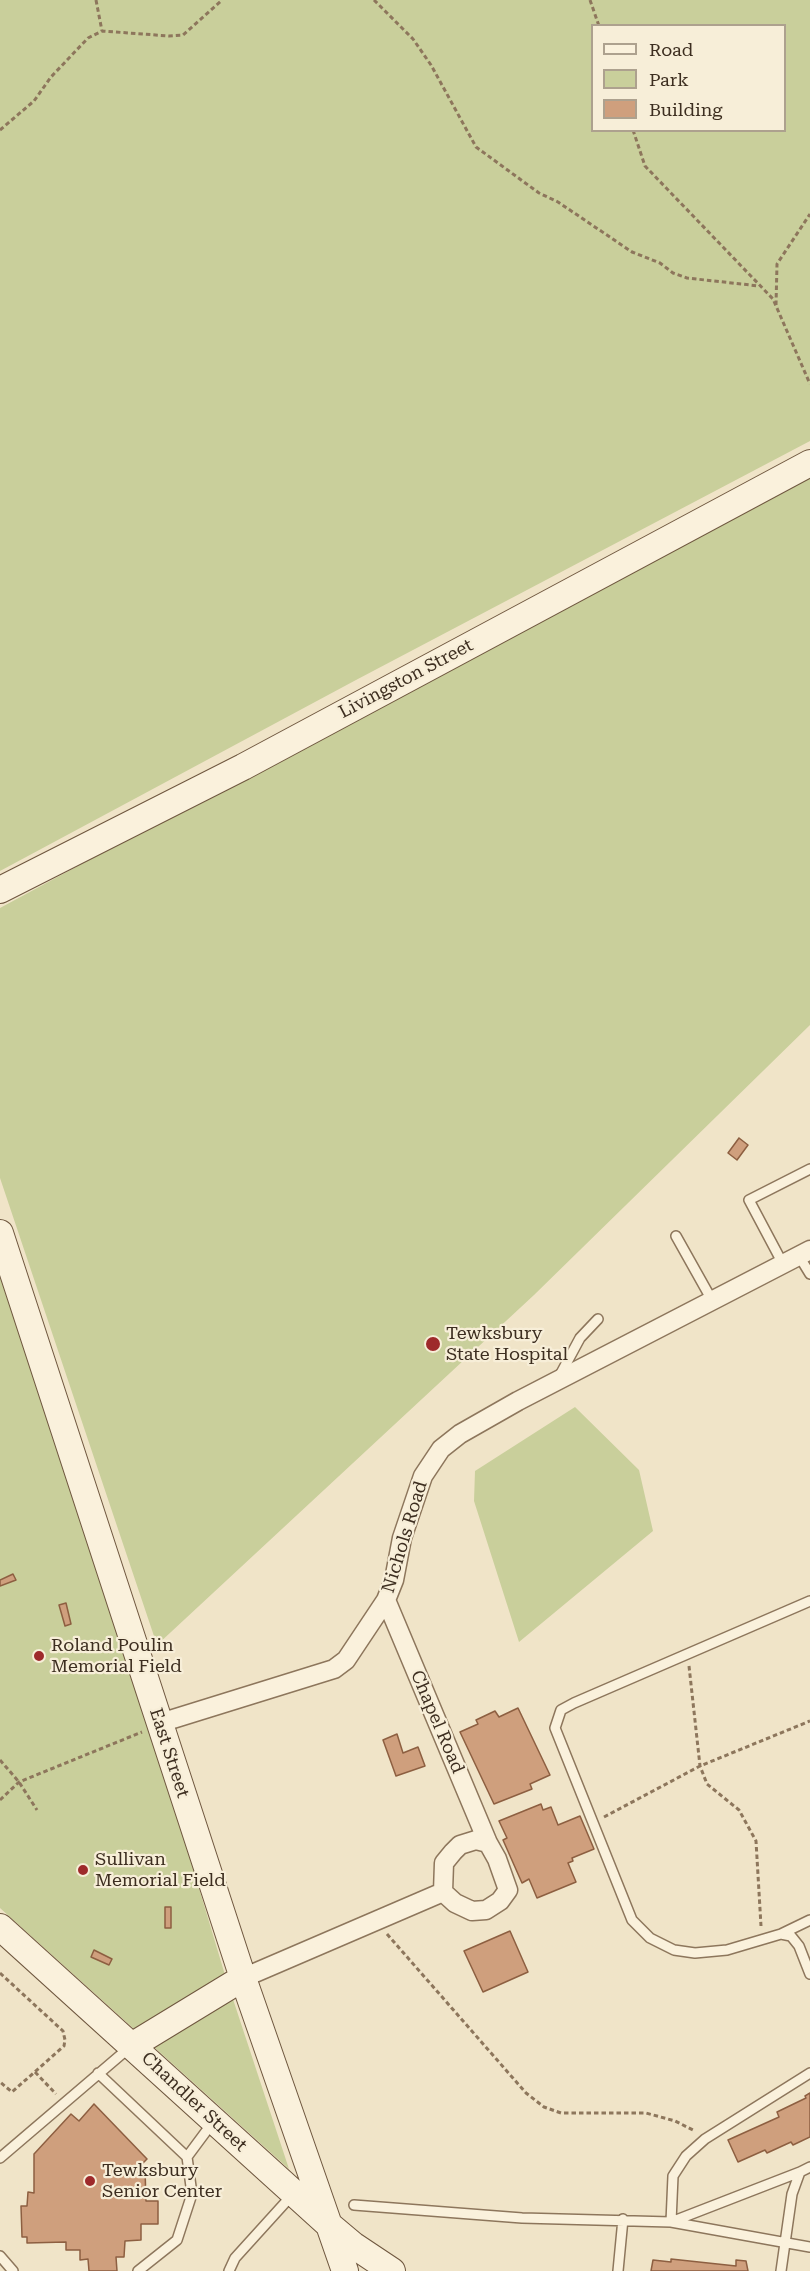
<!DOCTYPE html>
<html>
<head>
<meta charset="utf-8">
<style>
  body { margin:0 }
  #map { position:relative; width:810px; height:2271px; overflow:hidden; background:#f0e4c8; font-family:"Roboto Serif",serif }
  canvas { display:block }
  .legend { position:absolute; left:591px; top:24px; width:195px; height:108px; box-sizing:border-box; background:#f7eed8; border:2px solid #ada18e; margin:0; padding:8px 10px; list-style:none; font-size:18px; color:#3d2e20 }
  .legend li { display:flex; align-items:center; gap:12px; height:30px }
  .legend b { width:30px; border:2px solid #ada18e }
</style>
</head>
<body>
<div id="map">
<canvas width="810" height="2271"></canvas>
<ul class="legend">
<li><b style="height:8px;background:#faf1dc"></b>Road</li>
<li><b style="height:16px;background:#c9cf9b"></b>Park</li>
<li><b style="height:16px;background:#cf9f7d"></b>Building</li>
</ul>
</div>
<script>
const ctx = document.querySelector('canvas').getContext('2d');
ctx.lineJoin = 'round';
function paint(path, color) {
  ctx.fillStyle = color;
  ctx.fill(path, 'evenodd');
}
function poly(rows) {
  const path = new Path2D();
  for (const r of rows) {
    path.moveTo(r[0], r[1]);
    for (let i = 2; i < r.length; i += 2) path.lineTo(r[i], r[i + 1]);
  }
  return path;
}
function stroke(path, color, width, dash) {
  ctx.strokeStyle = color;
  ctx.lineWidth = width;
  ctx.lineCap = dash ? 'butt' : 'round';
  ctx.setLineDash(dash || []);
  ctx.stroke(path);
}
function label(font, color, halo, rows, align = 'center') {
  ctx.font = font + ' "Roboto Serif",serif';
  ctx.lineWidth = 4.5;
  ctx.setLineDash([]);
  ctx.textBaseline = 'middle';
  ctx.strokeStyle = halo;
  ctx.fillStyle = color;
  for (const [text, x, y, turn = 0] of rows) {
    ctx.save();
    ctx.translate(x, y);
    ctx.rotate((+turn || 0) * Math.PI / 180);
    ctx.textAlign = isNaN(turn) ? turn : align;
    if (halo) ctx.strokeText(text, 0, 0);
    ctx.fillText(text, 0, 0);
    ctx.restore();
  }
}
const green = poly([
  [0,0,810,0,810,441,356,680,0,871],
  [592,26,784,26,784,130,592,130],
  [810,477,810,1025,534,1295,157,1645,0,1178,0,908,371,708],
  [0,1277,145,1708,225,1975,289,2169,0,1908],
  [575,1407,639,1470,653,1531,519,1642,474,1501,475,1471]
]);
const building = poly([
  [739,1138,748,1145,737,1160,728,1153,739,1138],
  [13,1574,16,1580,0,1586,0,1580,13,1574],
  [66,1603,71,1624,65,1626,59,1605,66,1603],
  [518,1708,550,1775,530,1784,532,1789,494,1804,460,1732,478,1724,476,1720,495,1711,499,1717,518,1708],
  [397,1734,403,1753,418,1747,425,1766,396,1776,383,1740,397,1734],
  [541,1804,543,1810,551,1807,558,1825,580,1816,594,1849,572,1858,573,1861,568,1863,576,1882,537,1898,529,1879,522,1883,503,1840,507,1838,499,1821,541,1804],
  [165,1907,171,1907,171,1928,165,1928,165,1907],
  [510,1931,528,1972,483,1992,464,1951,510,1931],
  [94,1950,112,1959,109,1965,91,1957,94,1950],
  [810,2093,810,2137,793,2145,791,2142,767,2153,765,2150,738,2162,728,2140,779,2117,777,2112,806,2098,805,2096,810,2093],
  [94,2104,147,2159,141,2165,145,2169,146,2201,158,2201,158,2224,141,2224,141,2240,125,2241,124,2257,116,2257,117,2271,89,2271,88,2259,80,2260,80,2250,66,2250,66,2242,27,2243,27,2237,22,2237,21,2206,27,2206,28,2192,34,2193,34,2154,71,2114,79,2121,94,2104],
  [671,2259,736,2266,736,2260,746,2261,748,2271,651,2271,653,2260,671,2262,671,2259]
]);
const path = poly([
  [96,0,102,31],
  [374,0,413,39,431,65,476,147,539,193,558,202,632,252,660,263,673,273,687,278,759,286],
  [590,0,599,26],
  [0,130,34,101,51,77,88,38,102,31,169,36,183,35,222,0],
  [633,130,645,166,773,299,810,384],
  [776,305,777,264,810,214],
  [689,1666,700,1766,707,1784,739,1810,756,1841,761,1926],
  [0,1760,19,1782,37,1810],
  [0,1800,19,1782,142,1732],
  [604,1817,700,1766,810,1721],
  [387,1934,526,2093,544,2107,561,2113,646,2113,675,2121,695,2131],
  [0,1973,63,2031,65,2040,64,2046,12,2092,0,2082],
  [35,2072,56,2094]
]);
const lane = poly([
  [676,1236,713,1302],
  [799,1256,810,1274],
  [783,1264,749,1200,810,1169],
  [559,1377,580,1338,598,1319],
  [810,1601,574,1703,561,1710,555,1728,632,1920,650,1938,674,1950,695,1953,727,1950,781,1934,810,1920],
  [781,1934,791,1936,799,1946,810,1974],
  [98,2073,187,2157],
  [0,2158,130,2047],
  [800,2172,671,2222,673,2176,686,2156,705,2139,810,2073],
  [354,2205,522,2218,671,2222,810,2247],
  [0,2256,13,2271],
  [138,2271,177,2240,192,2194,187,2157,213,2122],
  [229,2271,235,2258,293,2194],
  [618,2271,623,2219],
  [781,2271,792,2194,800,2172,810,2167]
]);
const street = poly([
  [386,1600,488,1843],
  [160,1723,334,1669,346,1660,386,1600,394,1580,402,1538,423,1476,441,1449,460,1434,518,1401,810,1250],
  [243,1978,443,1892,455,1903,472,1911,486,1910,500,1901,508,1890,497,1859,488,1843,476,1840,460,1845,453,1852,444,1863,443,1892]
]);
const secondary = poly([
  [0,890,243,767,810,463],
  [0,1233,243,1978,345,2271],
  [0,1927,328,2224,353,2245,392,2271],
  [133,2045,243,1978]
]);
const markers = [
  [433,1344,8,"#9e2a2b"],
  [39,1656,6,"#9e2a2b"],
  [83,1870,6,"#9e2a2b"],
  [90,2181,6,"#9e2a2b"]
];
const streetNames = [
  ["Livingston Street",406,679,-28],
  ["Nichols Road",405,1537,-73],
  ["Chapel Road",437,1722,67],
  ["East Street",169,1753,72],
  ["Chandler Street",194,2102,43]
];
const poiNames = [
  ["Tewksbury",446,1334],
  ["State Hospital",446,1355],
  ["Roland Poulin",51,1646],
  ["Memorial Field",51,1667],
  ["Sullivan",95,1860],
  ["Memorial Field",95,1881],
  ["Tewksbury",102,2171],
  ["Senior Center",102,2192]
];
paint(green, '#c9cf9b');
paint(building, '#cf9f7d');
stroke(building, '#8d5f41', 1.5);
stroke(lane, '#8d765c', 12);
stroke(street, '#8d765c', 21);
stroke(secondary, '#6f573f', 28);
stroke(path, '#8d765c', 3, [4.5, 3]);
stroke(lane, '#faf1dc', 9);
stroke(street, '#faf1dc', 18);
stroke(secondary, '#faf1dc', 26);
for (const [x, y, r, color] of markers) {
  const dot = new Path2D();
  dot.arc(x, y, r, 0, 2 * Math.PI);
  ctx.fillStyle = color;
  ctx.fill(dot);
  stroke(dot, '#f7eed8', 2);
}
label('18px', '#3d2e20', '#f7eed8', streetNames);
label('18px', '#3d2e20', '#f7eed8', poiNames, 'left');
</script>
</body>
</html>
